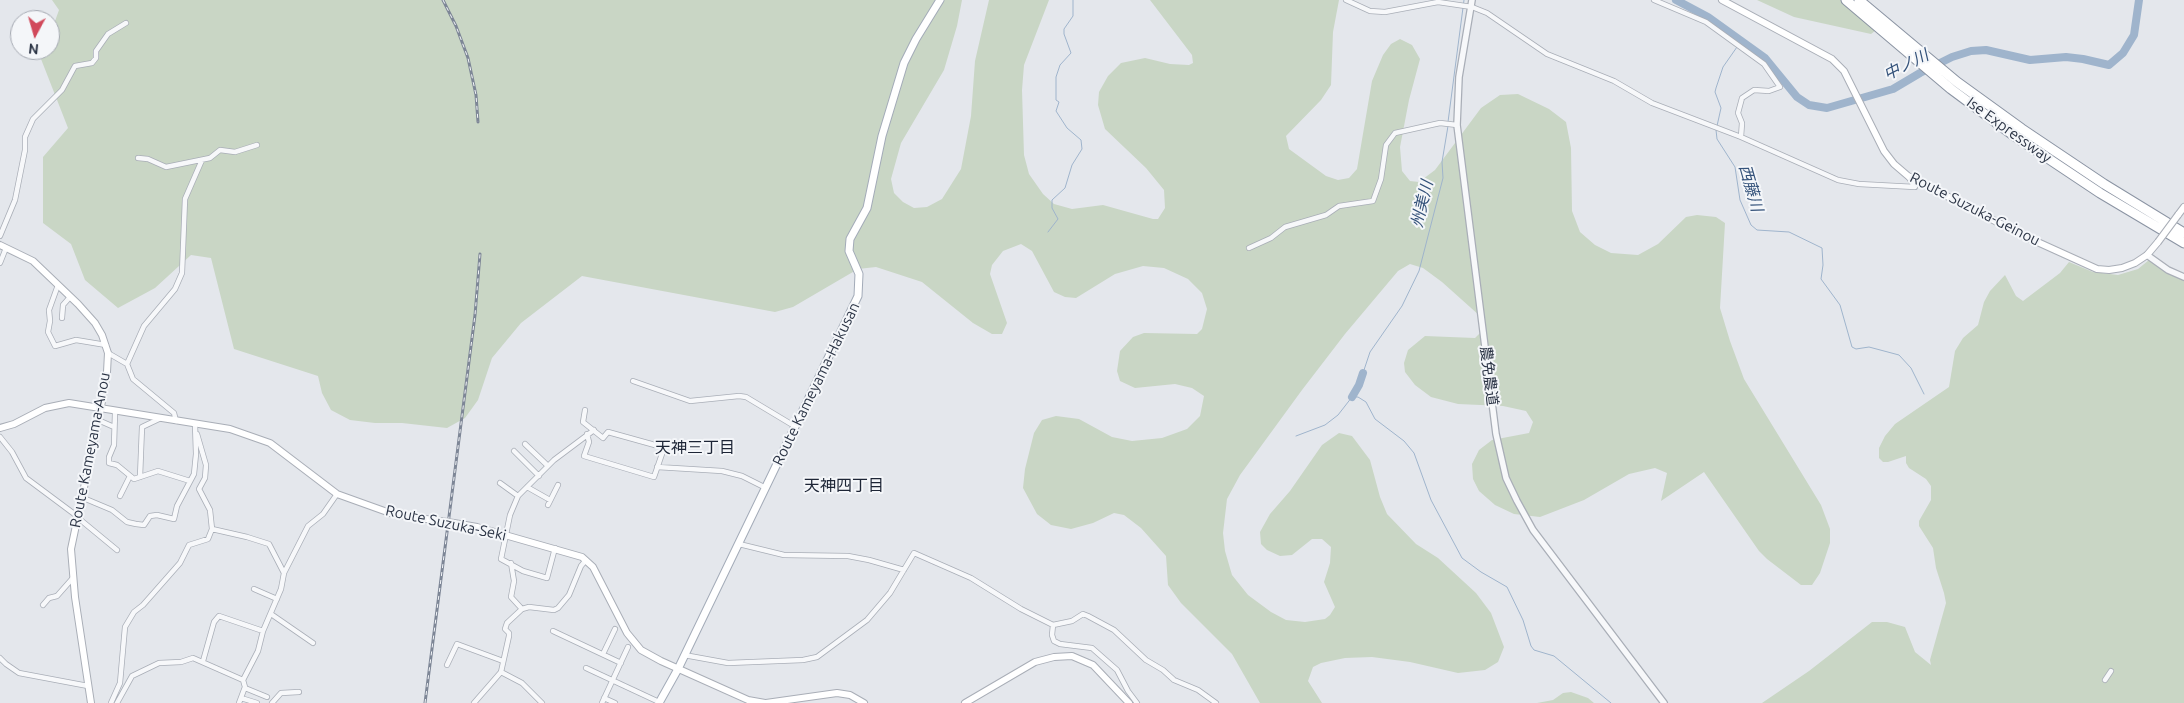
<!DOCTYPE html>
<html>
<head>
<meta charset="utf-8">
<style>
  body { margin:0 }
  #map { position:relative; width:2184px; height:703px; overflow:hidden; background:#e4e7ec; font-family:Ubuntu,sans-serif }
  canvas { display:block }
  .north { position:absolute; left:10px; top:10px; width:50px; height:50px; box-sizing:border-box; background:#f4f6f9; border:1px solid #a4a8b1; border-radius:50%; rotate:186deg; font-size:14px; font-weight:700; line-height:20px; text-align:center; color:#2b3445 }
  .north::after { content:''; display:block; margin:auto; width:18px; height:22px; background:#d1495b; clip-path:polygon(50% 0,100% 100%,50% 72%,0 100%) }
</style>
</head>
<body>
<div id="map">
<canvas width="2184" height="703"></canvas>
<div class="north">N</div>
</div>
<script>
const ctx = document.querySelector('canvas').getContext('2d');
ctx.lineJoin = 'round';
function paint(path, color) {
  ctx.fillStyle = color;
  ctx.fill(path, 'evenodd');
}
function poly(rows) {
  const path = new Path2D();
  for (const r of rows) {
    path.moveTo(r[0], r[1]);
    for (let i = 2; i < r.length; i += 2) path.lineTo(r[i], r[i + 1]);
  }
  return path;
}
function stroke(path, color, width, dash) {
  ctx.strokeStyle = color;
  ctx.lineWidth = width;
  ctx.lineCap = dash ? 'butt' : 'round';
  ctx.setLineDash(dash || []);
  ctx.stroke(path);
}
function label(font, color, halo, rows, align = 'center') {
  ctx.font = font + ' Ubuntu,"Noto Sans JP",sans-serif';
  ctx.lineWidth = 4;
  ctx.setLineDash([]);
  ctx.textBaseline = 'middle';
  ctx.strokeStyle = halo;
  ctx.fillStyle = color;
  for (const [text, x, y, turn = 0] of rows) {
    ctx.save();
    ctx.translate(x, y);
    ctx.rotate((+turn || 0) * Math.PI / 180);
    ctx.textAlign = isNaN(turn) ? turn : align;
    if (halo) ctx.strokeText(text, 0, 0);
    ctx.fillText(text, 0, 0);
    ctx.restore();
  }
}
const green = poly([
  [52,0,962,0,957,26,944,70,901,143,891,179,894,193,903,202,914,208,927,207,942,199,961,169,971,116,975,61,989,0,1049,0,1024,65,1022,90,1024,155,1029,174,1043,194,1054,204,1072,209,1103,205,1153,219,1158,219,1165,208,1164,190,1146,168,1105,129,1098,105,1099,92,1108,76,1121,63,1145,58,1170,64,1189,65,1193,63,1192,55,1150,0,1339,0,1333,32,1331,85,1321,100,1286,136,1289,149,1326,176,1338,180,1349,178,1357,169,1372,81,1383,55,1391,44,1400,39,1412,45,1420,59,1409,100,1400,147,1402,171,1410,181,1419,182,1435,170,1481,108,1500,95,1518,94,1549,109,1566,122,1571,148,1572,211,1580,232,1595,245,1611,253,1638,255,1658,244,1686,217,1697,215,1716,217,1725,223,1720,308,1730,341,1744,379,1821,505,1830,529,1830,543,1820,573,1812,585,1801,585,1767,559,1759,551,1704,472,1661,501,1667,473,1655,468,1629,474,1584,500,1540,517,1514,514,1495,505,1479,491,1473,479,1472,464,1479,450,1492,440,1529,433,1533,422,1526,411,1503,406,1458,404,1431,397,1415,385,1405,372,1404,363,1408,350,1425,336,1475,338,1481,332,1480,316,1442,282,1423,268,1410,264,1398,271,1345,334,1302,390,1240,475,1227,499,1223,533,1225,551,1232,575,1248,595,1271,612,1286,620,1305,622,1325,619,1330,615,1335,607,1324,582,1330,563,1331,547,1322,539,1312,539,1292,555,1280,556,1267,550,1261,544,1260,532,1270,514,1290,491,1322,445,1339,433,1352,436,1370,460,1380,497,1387,514,1416,544,1438,558,1476,593,1491,613,1504,647,1498,662,1485,670,1458,673,1410,662,1372,657,1345,658,1321,663,1313,667,1308,681,1322,703,1260,703,1232,654,1181,603,1168,585,1166,556,1141,528,1124,515,1114,513,1093,523,1071,529,1051,525,1037,514,1023,488,1025,469,1034,433,1042,420,1056,416,1079,419,1112,437,1132,441,1162,438,1187,429,1200,416,1204,396,1192,388,1175,384,1135,388,1120,381,1117,371,1120,351,1133,337,1144,333,1197,334,1202,329,1207,309,1202,293,1188,279,1164,268,1143,266,1115,274,1076,298,1065,297,1054,292,1032,251,1021,244,1003,251,992,265,990,274,1007,323,1002,334,992,334,973,323,922,282,876,267,858,269,793,307,775,312,582,276,521,323,492,358,478,400,465,418,447,428,402,423,375,423,350,420,331,410,322,393,318,376,234,349,211,258,191,255,155,288,118,308,85,280,71,244,43,223,43,157,68,128,41,59,45,50,50,50,50,35,59,10],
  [1757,0,1841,0,1875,31,1871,34,1794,17],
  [2149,260,2168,273,2184,280,2184,703,1762,703,1809,671,1872,622,1887,622,1905,627,1915,652,1931,665,1930,660,1946,603,1944,593,1936,568,1933,548,1919,526,1919,521,1931,500,1931,486,1926,479,1909,468,1906,463,1906,456,1888,462,1883,462,1879,458,1879,448,1885,436,1895,424,1949,387,1955,351,1963,338,1978,325,1984,302,1990,291,2005,275,2016,296,2023,301,2060,273,2069,262,2093,272,2118,275,2138,269],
  [1571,692,1588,698,1594,703,1537,703,1553,700,1563,693]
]);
const stream = poly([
  [1448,122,1464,0],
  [1717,126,1721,108,1715,92,1716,88,1723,67,1737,47],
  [1716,130,1717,139,1735,167,1740,200,1751,225,1757,230,1789,232,1822,248,1823,265,1821,279,1840,305,1852,347,1856,349,1869,347,1899,355,1911,368,1924,394],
  [1048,232,1058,219,1052,208,1052,200,1065,188,1072,165,1082,149,1081,140,1067,128,1056,111,1059,102,1056,100,1056,77,1060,65,1071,53,1064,34,1064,29,1073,16,1073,0],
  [1363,373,1370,352,1402,306,1419,271,1443,178,1442,162,1448,126],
  [1296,436,1325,425,1338,415,1352,397,1358,397,1366,402,1375,419,1404,441,1414,453,1431,500,1462,558,1481,572,1507,587,1523,620,1531,646,1534,650,1554,656,1611,703]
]);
const river = poly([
  [1676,0,1708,17,1765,58,1797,97,1809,105,1827,108,1893,89,1920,73,1952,57,1971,51,1986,50,2030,60,2066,57,2083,59,2109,65,2123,53,2134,35,2139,0],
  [1352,397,1359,385,1363,373]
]);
const minor = poly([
  [1346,0,1370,11,1385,12,1438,2,1472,7,1487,13,1547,54,1614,81,1652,103,1741,137,1838,180,1859,184,1915,187,1909,178],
  [1654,0,1706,22,1764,64,1780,87,1769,91,1754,90,1742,98,1738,113,1742,123,1741,137],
  [138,158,148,159,166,167,210,158,220,150,235,152,257,145],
  [0,236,15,200,25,150,25,137,33,119,62,90,75,66,92,63,96,58,96,51,108,34,126,23],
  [1249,248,1271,238,1285,227,1326,215,1339,206,1373,201,1381,179,1386,145,1395,133,1440,123,1457,125],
  [0,263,6,248],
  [58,285,49,310,50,321,48,332,55,346,76,340,106,345],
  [62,318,63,305,70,297],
  [108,353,127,364,133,379,174,413,176,421],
  [127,364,144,326,175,289,182,273,185,199,202,160],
  [633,381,690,401,739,396,746,397,796,427],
  [585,410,583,422,603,438,608,432,662,447,663,451,654,477,584,456,589,442,587,434],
  [115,413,114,445,109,457,109,463,117,465,134,479,158,471,190,481],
  [98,420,114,427],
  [197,434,206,465,205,478,199,489,210,510,212,529],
  [0,437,12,452,26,478,77,516],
  [525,444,548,466],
  [514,451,539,476],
  [657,467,722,471,742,476,766,488],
  [140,477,142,427,161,418],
  [500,483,518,496],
  [527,487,550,500],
  [120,496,130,476],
  [81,497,112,510,127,522,136,524,144,525,150,516,157,515,174,519,177,506,194,474,196,454,195,424],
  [548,505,558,485],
  [77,517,117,550],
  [739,544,784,555,848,556,869,560,904,570],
  [555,548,547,578,523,571,501,559,510,515,518,496,554,460,594,430],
  [511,563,514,581,511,597,522,609],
  [254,589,277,599],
  [43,605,49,598,57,596,72,579],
  [271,614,313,643],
  [1053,625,1052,635,1054,641,1060,644,1092,648,1117,670,1128,691,1137,703],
  [553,631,621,663],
  [603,654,615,629],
  [684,655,728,663,803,660,817,657,867,620,890,593,914,553,971,578,1021,609,1053,625,1072,621,1083,614,1088,616,1114,630,1146,660,1163,670,1174,680,1198,690,1216,703],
  [0,658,6,664,19,673,88,686],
  [203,661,214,622,219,616,263,631],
  [447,665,457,644,503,661],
  [586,668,659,702],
  [501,672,522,683,542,703],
  [2105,680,2111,671],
  [245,688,267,697],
  [241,698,257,703],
  [604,698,615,703],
  [111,703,120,683,125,627,134,612,143,605,180,563,189,545,208,539,212,529,247,537,269,544,284,573],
  [117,703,132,676,159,663,181,662,193,658,243,680],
  [239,703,245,687,243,680,258,651,263,631,281,589,284,573,308,526,323,514,337,494],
  [272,703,281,693,299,692],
  [474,703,501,672,509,636,509,633,505,629,507,623,522,609,529,607,554,610,558,608,569,595,581,566,586,560],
  [602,703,628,647]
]);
const tertiary = poly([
  [1472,0,1459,77,1457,125,1496,434,1506,478,1517,501,1533,530,1664,703],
  [2147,255,2168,270,2184,277]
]);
const secondary = poly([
  [1722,0,1832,59,1844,71,1884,151,1894,164,1908,176,2022,235,2097,269,2109,270,2122,268,2135,263,2147,255,2158,242],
  [2178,215,2184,207],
  [0,245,33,261,78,304,95,323,102,335,108,353,107,372,101,407,71,549,75,597,91,703],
  [0,428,14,424,45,408,69,403,230,429,270,443,337,494,390,513,419,518],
  [454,523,477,527,582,557,593,567,627,633,641,650,661,661,748,700,765,703],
  [766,703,837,693,850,695,864,703],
  [965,703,1035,662,1054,657,1072,656,1093,665,1129,703]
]);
const primary = poly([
  [659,703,678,669,858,296,859,274,849,251,850,239,867,208,882,136,904,63,916,39,940,0]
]);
const motorway = poly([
  [1846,0,1951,89,2013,135,2100,193,2184,243],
  [1859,0,1957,82,2022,129,2104,184,2184,233]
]);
const rail = poly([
  [443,0,456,26,468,58,476,95,478,122],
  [425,703,475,315,480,254]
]);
const secondaryBridge = poly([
  [2158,242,2178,215],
  [419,518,454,523]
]);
const streetNames = [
  ["Ise Expressway",2009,130,36],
  ["Route Suzuka-Geinou",1975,209,27],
  ["農免農道",1489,376,83],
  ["Route Kameyama-Hakusan",816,384,-64],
  ["Route Kameyama-Anou",90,450,-79],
  ["Route Suzuka-Seki",446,523,12]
];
const waterNames = [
  ["中ノ川",1906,65,-27],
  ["西藤川",1751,188,74],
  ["州美川",1422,204,-77]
];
const neighbourhoodNames = [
  ["天神三丁目",695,448],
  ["天神四丁目",844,486]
];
paint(green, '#c9d6c5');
stroke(stream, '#9fb4cc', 1);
stroke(river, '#9fb4cc', 8);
stroke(minor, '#a9aeb7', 6);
stroke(tertiary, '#a9aeb7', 8);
stroke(secondary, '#a9aeb7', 8);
stroke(primary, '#a3abb8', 9);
stroke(motorway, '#8b94a3', 11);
stroke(minor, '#f7f8fa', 4.5);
stroke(tertiary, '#f7f8fa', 5.5);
stroke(secondary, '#fff', 6);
stroke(primary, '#fff', 7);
stroke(motorway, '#fff', 9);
stroke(rail, '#7d8696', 3);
stroke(rail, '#f4f6f9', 1, [4]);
stroke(secondaryBridge, '#a9aeb7', 8, []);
stroke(secondaryBridge, '#fff', 6);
label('15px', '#2b3445', '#f4f6f9', streetNames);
label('italic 16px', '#34527a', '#f4f6f9', waterNames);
label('16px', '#1d2536', '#f4f6f9', neighbourhoodNames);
</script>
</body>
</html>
